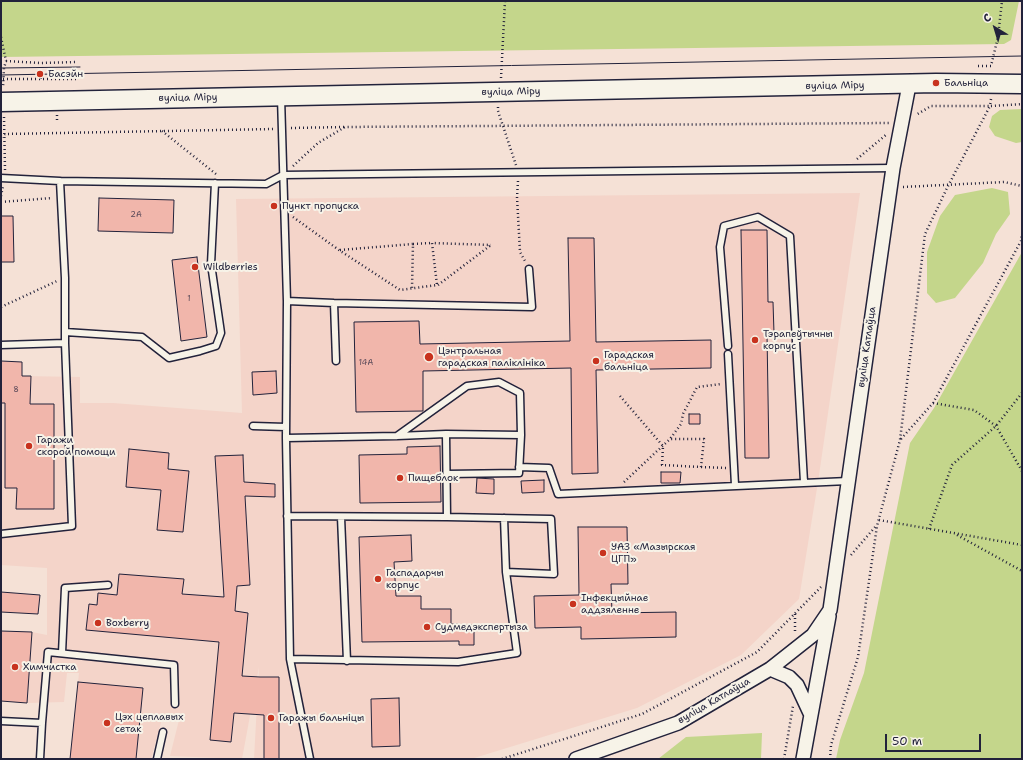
<!DOCTYPE html>
<html>
<head>
<meta charset="utf-8">
<style>
  body { margin:0 }
  #map { position:relative; width:1023px; height:760px; overflow:hidden; background:#f5e1d6; font-family:"Shantell Sans",sans-serif }
  canvas { display:block }
  .frame { position:absolute; inset:0; border:2px solid #22223b; pointer-events:none }
  .north { position:absolute; left:975px; top:8px; width:40px; height:40px; -webkit-text-stroke:3px #f7f3e8; paint-order:stroke; rotate:322deg; font-size:11px; font-weight:700; line-height:16px; text-align:center; color:#22223b }
  .north::after { content:''; display:block; margin:auto; width:14px; height:18px; background:#22223b; clip-path:polygon(50% 0,100% 100%,50% 72%,0 100%) }
  .scale { position:absolute; left:885px; top:734px; width:96px; height:18px; box-sizing:border-box; border:2px solid #22223b; border-top:0; padding-left:5px; font-size:12px; line-height:14px; white-space:nowrap; color:#22223b; -webkit-text-stroke:3px #f7f3e8; paint-order:stroke }
</style>
</head>
<body>
<div id="map">
<canvas width="1023" height="760"></canvas>
<div class="frame"></div>
<div class="north">С</div>
<div class="scale">50 m</div>
</div>
<script>
const ctx = document.querySelector('canvas').getContext('2d');
ctx.lineJoin = 'round';
function paint(path, color) {
  ctx.fillStyle = color;
  ctx.fill(path, 'evenodd');
}
function poly(rows) {
  const path = new Path2D();
  for (const r of rows) {
    path.moveTo(r[0], r[1]);
    for (let i = 2; i < r.length; i += 2) path.lineTo(r[i], r[i + 1]);
  }
  return path;
}
function stroke(path, color, width, dash) {
  ctx.strokeStyle = color;
  ctx.lineWidth = width;
  ctx.lineCap = dash ? 'butt' : 'round';
  ctx.setLineDash(dash || []);
  ctx.stroke(path);
}
function label(font, color, halo, rows, align = 'center') {
  ctx.font = font + ' "Shantell Sans",sans-serif';
  ctx.lineWidth = 4;
  ctx.setLineDash([]);
  ctx.textBaseline = 'middle';
  ctx.strokeStyle = halo;
  ctx.fillStyle = color;
  for (const [text, x, y, turn = 0] of rows) {
    ctx.save();
    ctx.translate(x, y);
    ctx.rotate((+turn || 0) * Math.PI / 180);
    ctx.textAlign = isNaN(turn) ? turn : align;
    if (halo) ctx.strokeText(text, 0, 0);
    ctx.fillText(text, 0, 0);
    ctx.restore();
  }
}
const built = poly([
  [860,193,818,482,799,599,741,655,637,708,471,759,254,759,259,667,242,759,170,756,179,720,162,719,151,759,70,759,79,673,67,673,64,702,27,703,32,632,47,635,47,568,1,565,1,361,22,362,22,376,80,377,80,403,113,403,242,413,236,199]
]);
const green = poly([
  [1,1,1019,1,1011,40,1004,44,1,57],
  [1022,109,1022,142,1016,143,995,136,989,127,992,116,1000,110],
  [992,188,1008,192,1010,214,996,234,983,263,955,298,936,303,927,293,927,252,940,216,955,195],
  [1022,252,1022,759,836,759,840,740,864,673,910,443,934,408],
  [762,733,761,759,658,759,686,737]
]);
const building = poly([
  [99,198,174,200,173,233,98,231,99,198],
  [1,216,13,216,14,262,1,262,1,216],
  [741,230,767,230,768,302,773,302,774,333,767,334,769,458,745,458,741,230],
  [568,238,594,238,596,342,711,340,711,368,596,370,598,473,572,474,571,368,423,371,423,411,356,412,354,322,419,321,420,344,570,341,568,238],
  [197,257,207,337,181,341,172,260,197,257],
  [1,361,22,362,22,376,31,376,30,404,54,404,54,509,16,509,17,488,5,488,5,403,1,403,1,361],
  [276,371,277,393,253,395,252,372,276,371],
  [689,414,700,414,700,424,689,424,689,414],
  [440,446,441,502,360,503,359,455,407,454,407,447,440,446],
  [129,449,169,453,168,469,189,471,183,532,157,530,161,490,126,487,129,449],
  [243,455,244,482,275,484,275,497,245,496,250,585,237,586,235,611,248,613,242,676,260,677,279,677,279,759,264,759,264,715,234,713,231,742,210,740,219,642,86,630,89,604,97,605,98,593,117,595,119,574,184,579,182,594,224,597,215,456,243,455],
  [661,472,681,472,680,483,661,483,661,472],
  [477,478,494,479,494,494,476,493,477,478],
  [544,480,544,492,522,493,521,481,544,480],
  [578,527,627,527,628,584,611,584,612,613,676,612,676,637,581,639,581,627,535,628,534,596,579,595,578,527],
  [411,535,412,561,394,562,396,596,421,596,421,609,451,609,451,624,474,625,474,645,459,645,459,641,362,642,359,537,411,535],
  [1,592,40,595,38,614,1,612,1,592],
  [1,631,32,632,27,703,1,701,1,631],
  [78,682,143,688,136,759,70,759,78,682],
  [399,698,400,746,372,747,371,699,399,698]
]);
const path = poly([
  [1,37,6,61,4,68,3,88],
  [6,61,41,63,77,62],
  [978,66,991,66,998,37,1002,1],
  [40,74,41,80],
  [501,78,505,1],
  [3,79,78,79],
  [991,99,990,106,1022,104],
  [498,107,498,111,516,165],
  [57,115,57,122],
  [4,117,5,170],
  [291,128,344,127],
  [162,131,216,174],
  [1,137,5,134,274,129],
  [857,159,887,134],
  [293,166,318,143,345,127,889,123],
  [518,181,517,197,520,252,525,261],
  [903,187,1004,182,1022,186],
  [1,196,3,186],
  [1,202,52,198],
  [293,217,339,250,400,290,437,285,432,243,491,245],
  [413,244,432,243],
  [340,250,413,244,412,288],
  [438,285,491,245],
  [1,307,57,281],
  [620,396,663,446,662,465,701,467,704,439,670,439],
  [933,403,974,410,996,426,1022,471],
  [901,439,933,403,1021,241,1022,234],
  [701,467,727,468],
  [624,482,670,439,681,424,683,414,697,387,721,384],
  [879,520,1022,545],
  [929,529,952,465,996,426,1022,393],
  [957,535,1022,571],
  [851,555,876,526],
  [795,614,795,634],
  [502,759,642,714,757,652,821,587],
  [784,759,793,706],
  [830,759,831,745,858,657,877,526,900,440,925,234,948,186,990,106,931,106,916,115]
]);
const service = poly([
  [281,97,287,301,286,438,290,659,310,759],
  [1,178,60,181,65,278,65,343,72,526,1,534],
  [60,181,266,184,283,175,893,168],
  [287,301,334,303,532,307,529,269],
  [334,303,336,361],
  [65,332,142,337,169,358,200,351,216,346,221,333,211,264,215,183],
  [1,345,65,343],
  [728,346,720,247,724,226,758,217,790,236,804,482],
  [728,354,735,485],
  [253,426,286,427],
  [286,438,397,436,446,434,521,435,520,393,499,382,467,386,397,436],
  [519,467,549,468,558,494,848,481],
  [447,474,519,473,521,435],
  [287,516,447,517,446,434],
  [341,517,347,661],
  [447,517,551,519,554,574,506,572],
  [62,653,65,588,108,585],
  [290,659,458,662,517,653,506,572,504,518],
  [1,721,42,723,40,759],
  [42,723,48,652,174,665,175,704],
  [157,759,163,732]
]);
const minor = poly([
  [770,669,789,677,797,685,811,715],
  [576,759,678,723,770,669,813,635,830,610,893,168,909,85],
  [803,759,829,616]
]);
const secondary = poly([
  [1,102,936,83,1022,84]
]);
const tram = poly([
  [1,68,80,67],
  [1,75,1022,56]
]);
const markers = [
  [40,74,4,"#c8321e"],
  [936,83,4,"#c8321e"],
  [274,206,4,"#c8321e"],
  [195,267,4,"#c8321e"],
  [755,340,4,"#c8321e"],
  [429,357,5,"#c8321e"],
  [596,361,4,"#c8321e"],
  [29,446,4,"#c8321e"],
  [400,478,4,"#c8321e"],
  [603,553,4,"#c8321e"],
  [378,579,4,"#c8321e"],
  [573,604,4,"#c8321e"],
  [98,623,4,"#c8321e"],
  [427,627,4,"#c8321e"],
  [15,667,4,"#c8321e"],
  [271,718,4,"#c8321e"],
  [107,723,4,"#c8321e"]
];
const numberNames = [
  ["2А",136,215],
  ["1",189,299],
  ["14А",366,363],
  ["8",16,390]
];
const poiNames = [
  ["Басэйн",48,74],
  ["Бальніца",944,83],
  ["Пункт пропуска",282,206],
  ["Wildberries",203,267],
  ["Тэрапеўтычны",763,334],
  ["корпус",763,346],
  ["Цэнтральная",438,351],
  ["гарадская паліклініка",438,363],
  ["Гарадская",604,355],
  ["бальніца",604,367],
  ["Гаражи",37,440],
  ["скорой помощи",37,452],
  ["Пищеблок",408,478],
  ["УАЗ «Мазырская",611,547],
  ["ЦГП»",611,559],
  ["Гаспадарчы",386,573],
  ["корпус",386,585],
  ["Інфекцыйнае",581,598],
  ["аддзяленне",581,610],
  ["Boxberry",106,623],
  ["Судмедэкспертыза",435,627],
  ["Химчистка",23,667],
  ["Цэх цеплавых",115,717],
  ["сетак",115,729],
  ["Гаражы бальніцы",279,718]
];
const streetNames = [
  ["вуліца Міру",835,86,-1],
  ["вуліца Міру",511,92,-1],
  ["вуліца Міру",188,98,-1],
  ["вуліца Катлаўца",867,347,-82],
  ["вуліца Катлаўца",714,701,-30]
];
paint(built, '#f4d4c9');
paint(green, '#c4d68b');
paint(building, '#f1b6ab');
stroke(building, '#22223b', 1);
stroke(service, '#22223b', 9);
stroke(minor, '#22223b', 16);
stroke(secondary, '#22223b', 21);
stroke(path, '#22223b', 2.5, [1, 3]);
stroke(service, '#f7f3e8', 6);
stroke(minor, '#f7f3e8', 13);
stroke(secondary, '#f7f3e8', 18);
stroke(tram, '#22223b', 1);
for (const [x, y, r, color] of markers) {
  const dot = new Path2D();
  dot.arc(x, y, r, 0, 2 * Math.PI);
  ctx.fillStyle = color;
  ctx.fill(dot);
  stroke(dot, '#f7f3e8', 1.5);
}
label('8px', '#564757', null, numberNames);
label('10px', '#22223b', '#f7f3e8', poiNames, 'left');
label('10px', '#22223b', '#f7f3e8', streetNames);
</script>
</body>
</html>
